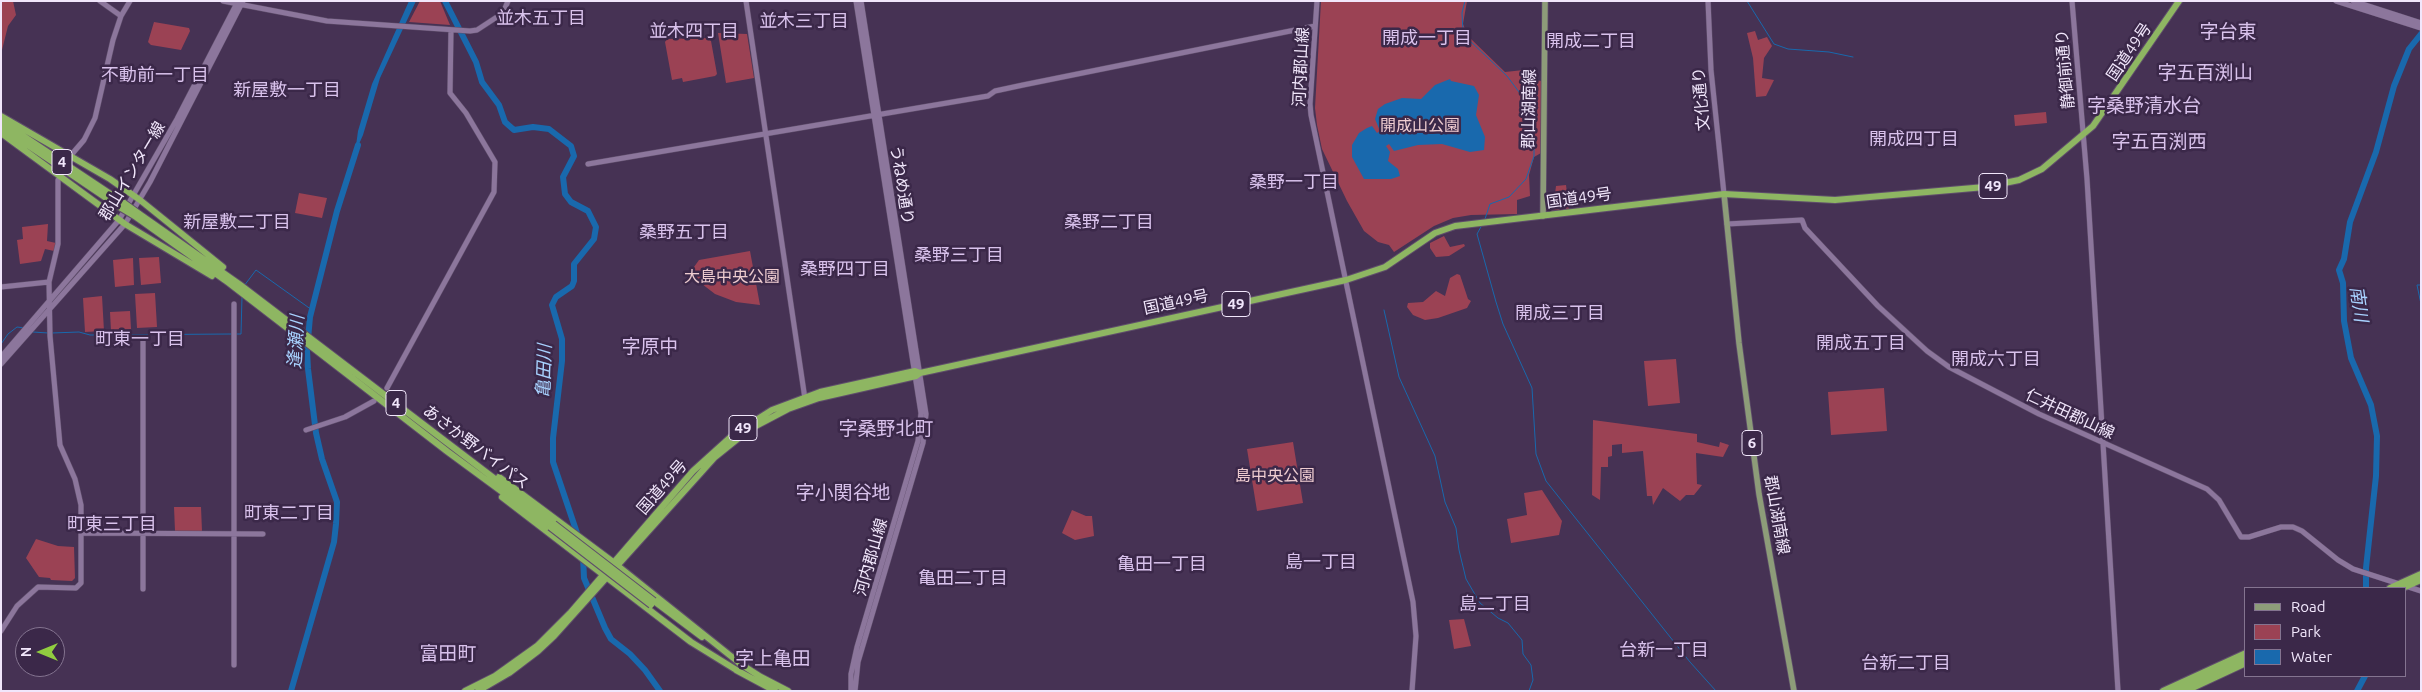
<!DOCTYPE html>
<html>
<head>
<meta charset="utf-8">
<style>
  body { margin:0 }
  #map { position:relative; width:2422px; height:692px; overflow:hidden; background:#463254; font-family:Ubuntu,sans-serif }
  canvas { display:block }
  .frame { position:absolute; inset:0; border:2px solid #f1e6fb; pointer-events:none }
  .legend { position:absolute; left:2244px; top:587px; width:162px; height:90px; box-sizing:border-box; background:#3b2849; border:1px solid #847490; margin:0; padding:6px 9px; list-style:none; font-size:15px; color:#f1e6fb }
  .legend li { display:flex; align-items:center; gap:10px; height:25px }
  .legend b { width:25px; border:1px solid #847490 }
  .north { position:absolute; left:15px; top:627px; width:50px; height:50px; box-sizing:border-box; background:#3b2849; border:1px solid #847490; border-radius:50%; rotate:270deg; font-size:14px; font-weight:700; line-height:20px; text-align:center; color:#f1e6fb }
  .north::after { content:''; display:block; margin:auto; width:18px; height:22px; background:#91cd40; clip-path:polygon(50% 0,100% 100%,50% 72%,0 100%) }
</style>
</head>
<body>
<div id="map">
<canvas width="2422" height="692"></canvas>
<div class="frame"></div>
<ul class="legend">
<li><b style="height:6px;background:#8d9c79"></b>Road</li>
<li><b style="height:14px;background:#9b4254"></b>Park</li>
<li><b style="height:14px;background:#1969ad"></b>Water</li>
</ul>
<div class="north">N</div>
</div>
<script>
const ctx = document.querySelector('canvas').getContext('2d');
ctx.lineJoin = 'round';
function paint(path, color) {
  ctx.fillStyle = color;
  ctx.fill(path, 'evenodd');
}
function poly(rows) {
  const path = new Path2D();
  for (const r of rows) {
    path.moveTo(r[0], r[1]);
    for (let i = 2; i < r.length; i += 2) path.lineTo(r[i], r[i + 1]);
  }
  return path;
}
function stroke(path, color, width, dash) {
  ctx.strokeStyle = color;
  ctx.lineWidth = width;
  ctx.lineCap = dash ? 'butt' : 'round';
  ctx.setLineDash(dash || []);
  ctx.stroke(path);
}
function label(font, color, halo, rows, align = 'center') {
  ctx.font = font + ' Ubuntu,"Noto Sans JP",sans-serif';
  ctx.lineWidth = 5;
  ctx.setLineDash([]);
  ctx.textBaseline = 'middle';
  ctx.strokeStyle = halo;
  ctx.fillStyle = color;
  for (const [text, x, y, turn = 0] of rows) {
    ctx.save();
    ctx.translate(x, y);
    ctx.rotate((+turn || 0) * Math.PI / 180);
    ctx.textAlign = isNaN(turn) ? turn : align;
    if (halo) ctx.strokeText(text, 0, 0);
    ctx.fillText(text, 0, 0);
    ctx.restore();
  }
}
const green = poly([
  [1,1,13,1,16,15,8,26,1,54],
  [420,1,440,1,450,25,409,22],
  [1321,1,1467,1,1463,24,1468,36,1505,72,1533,69,1533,80,1542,81,1541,153,1534,157,1529,175,1530,196,1517,200,1517,214,1471,215,1453,218,1434,226,1394,252,1389,245,1378,242,1364,231,1347,201,1322,149,1317,125,1315,108],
  [154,22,189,28,190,31,181,50,151,45,148,42],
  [1755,31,1758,40,1767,37,1772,46,1764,58,1762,78,1774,80,1766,96,1756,97,1753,58,1747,33],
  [718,33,747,34,754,78,726,83],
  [708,38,711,41,717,74,715,76,683,82,682,78,672,80,665,42,667,39],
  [2046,112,2047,123,2015,126,2014,115],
  [1566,185,1569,209,1544,211,1544,195,1555,194,1556,186],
  [299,193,327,198,322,218,295,213],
  [48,224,47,241,56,243,54,251,45,249,41,261,20,264,17,240,23,239,22,227],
  [1444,236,1450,247,1464,244,1465,246,1449,256,1436,257,1430,248,1430,243],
  [750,251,760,305,736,302,715,294,689,274,699,260],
  [159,257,161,283,141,285,139,258],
  [133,258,134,285,115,287,113,260],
  [1457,274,1460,275,1468,299,1471,301,1467,308,1438,318,1425,320,1413,315,1407,307,1408,303,1423,302,1436,291,1445,296,1450,278],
  [155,293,157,327,137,328,135,294],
  [102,296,104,331,85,332,83,298],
  [130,311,131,329,111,331,110,312],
  [1676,359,1680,403,1648,406,1644,361],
  [1884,388,1887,431,1831,435,1828,392],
  [1593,420,1697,434,1697,442,1719,447,1720,442,1729,445,1723,457,1696,453,1697,484,1702,485,1694,495,1686,495,1680,501,1663,488,1653,505,1652,496,1647,496,1643,451,1622,453,1622,444,1612,445,1612,456,1608,457,1608,467,1601,467,1600,500,1592,495],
  [1293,442,1303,503,1257,511,1247,449],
  [1542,490,1562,521,1559,535,1511,543,1507,519,1527,515,1524,493],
  [174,507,201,507,202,531,175,531],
  [1072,510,1086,516,1092,516,1094,536,1075,540,1062,533],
  [36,539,58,546,74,547,75,578,72,581,51,580,50,578,39,577,26,558],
  [1464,619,1471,646,1454,649,1449,620]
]);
const water = poly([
  [409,1,416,1,380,78,363,135,355,153,358,131,372,84],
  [1450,79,1451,81,1474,86,1479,95,1476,115,1485,137,1484,150,1470,152,1442,144,1418,145,1394,151,1389,144,1386,146,1390,152,1388,161,1398,169,1400,176,1391,179,1364,179,1352,157,1352,145,1359,133,1367,128,1372,126,1377,133,1380,131,1375,119,1378,109,1385,104,1402,98,1421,99,1435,85]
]);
const stream = poly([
  [1465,1,1462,13,1463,32,1469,40,1507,76,1522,96,1528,107,1534,149,1534,156,1526,179,1509,197,1490,204,1485,219],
  [1747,1,1774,44,1788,49,1829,52,1853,57],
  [1482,225,1477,234,1496,302,1503,324,1532,388,1536,454,1546,481,1690,662,1716,691],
  [2421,285,2417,285,2421,304],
  [244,286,256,270,312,310],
  [1384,310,1399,377,1435,456,1445,502,1456,528,1459,550,1466,579,1480,603,1498,618,1508,623,1522,640,1523,654,1531,665,1533,680,1529,691],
  [33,332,48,333],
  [52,333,79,332,90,335,233,334],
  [237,334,241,334,242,297],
  [1,344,8,334,17,327,25,328]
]);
const river = poly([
  [445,1,476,62,482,82,499,105,505,122,514,130,533,127,549,129,571,146,574,156,563,177,565,194,571,202,588,211,596,227,594,239,574,264,574,281,572,286,556,297,552,305,562,339,562,361,553,438,553,462,579,539],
  [583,556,584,578,605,628,611,639,630,654,645,670,660,691],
  [2366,588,2366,568,2376,476,2377,436,2371,405,2351,358,2344,321,2343,283,2339,270,2344,259,2350,222,2376,152,2394,86,2409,49,2421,34],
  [291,691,334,542,336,524,337,502,322,459,316,433,308,369,307,350,310,317,337,211,358,145],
  [2357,691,2365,676]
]);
const secondary = poly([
  [100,1,121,16],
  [223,1,327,21,470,31,477,30,503,13,508,1],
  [746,1,805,399],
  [1317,1,1310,104,1311,115,1413,602,1416,636,1412,691],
  [1708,1,1711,70,1724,194],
  [2072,1,2087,179,2118,691],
  [2336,1,2421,28],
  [2353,1,2421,23],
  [72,154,84,140,95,118,113,40,121,16,130,1],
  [588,164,988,96,995,91,1023,85,1315,26],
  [1727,224,1802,220,1805,228,1878,306,1927,351,1949,367,2039,414,2207,489,2219,500,2241,537,2249,537,2281,527,2293,527,2302,531,2338,560,2353,569,2421,591],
  [1,287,49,282],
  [234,304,234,665],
  [143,341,143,589],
  [1,357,119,220,177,119,238,1],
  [1,364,125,224,150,182,243,1],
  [387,388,494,192,495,162,466,113,450,93,451,30],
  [306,430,345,417,374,401],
  [81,533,263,534],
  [1,631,17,606,38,587,76,588,81,583,81,505,75,479,60,445,50,336,49,282,58,244,58,180],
  [851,691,851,674,857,647,918,441,921,413,856,1],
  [855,691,858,662,923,443,926,414,861,1]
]);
const primary = poly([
  [1724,194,1739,343,1759,494,1794,691],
  [1543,216,1545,1]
]);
const highway = poly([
  [1,116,110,179,140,200,223,267],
  [1,121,124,203],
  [1,127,121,208],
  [1,133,125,224,212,276],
  [138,213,239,284,554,524],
  [136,217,229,283,448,452,550,527],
  [499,477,613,562,742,665],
  [502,497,691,642,738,671],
  [2390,588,2421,574],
  [2403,588,2421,580],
  [654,601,702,637],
  [739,663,761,677,788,691],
  [736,670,775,691],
  [465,691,495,676,537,646,571,612,693,471,734,434,772,410,820,392,915,371,920,373],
  [478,691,509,673,538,651,554,636,714,458,750,429,788,409,819,398,916,376,920,373,1346,280,1385,267,1435,233,1455,226,1724,194,1835,200,1985,187,2019,180,2042,169,2093,126,2179,1],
  [2163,691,2246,653],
  [2174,691,2246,658],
  [2186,691,2246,663]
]);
const highwayBridge = poly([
  [124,203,138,213],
  [121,208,136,217],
  [554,524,654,601],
  [550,527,651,605]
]);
const shields = [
  [62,162,20],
  [1993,186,28],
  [1236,304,28],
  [396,403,20],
  [743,428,28],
  [1752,443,20]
];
const shieldNames = [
  ["4",62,162],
  ["49",1993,186],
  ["49",1236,304],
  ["4",396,403],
  ["49",743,428],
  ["6",1752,443]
];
const streetNames = [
  ["国道49号",2129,52,-56],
  ["河内郡山線",1301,67,-87],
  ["静御前通り",2065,69,-95],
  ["文化通り",1701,99,-95],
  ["郡山湖南線",1529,109,-89],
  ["郡山インター線",132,171,-59],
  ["うねめ通り",902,185,81],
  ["国道49号",1579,198,-8],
  ["国道49号",1176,302,-12],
  ["仁井田郡山線",2070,414,25],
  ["あさか野バイパス",476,447,37],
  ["国道49号",662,487,-49],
  ["郡山湖南線",1777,515,80],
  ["河内郡山線",871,557,-74]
];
const parkNames = [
  ["開成山公園",1420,126],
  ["大島中央公園",732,277],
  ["島中央公園",1275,476]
];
const neighbourhoodNames = [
  ["並木五丁目",541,18],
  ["並木三丁目",804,21],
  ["並木四丁目",694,31],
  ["開成一丁目",1427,38],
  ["開成二丁目",1591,41],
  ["不動前一丁目",155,75],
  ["新屋敷一丁目",287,90],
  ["開成四丁目",1914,139],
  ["桑野一丁目",1294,182],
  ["新屋敷二丁目",237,222],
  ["桑野二丁目",1109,222],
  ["桑野五丁目",684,232],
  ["桑野三丁目",959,255],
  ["桑野四丁目",845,269],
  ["開成三丁目",1560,313],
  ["町東一丁目",140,339],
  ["開成五丁目",1861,343],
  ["開成六丁目",1996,359],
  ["町東二丁目",289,513],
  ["町東三丁目",112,524],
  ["島一丁目",1321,562],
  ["亀田一丁目",1162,564],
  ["亀田二丁目",963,578],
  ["島二丁目",1495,604],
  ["台新一丁目",1664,650],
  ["台新二丁目",1906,663]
];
const waterNames = [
  ["南川",2359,304,82],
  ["逢瀬川",296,342,-87],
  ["亀田川",544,371,-88]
];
const quarterNames = [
  ["字台東",2228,32],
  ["字五百渕山",2205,73],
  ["字桑野清水台",2144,106],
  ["字五百渕西",2159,142],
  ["字原中",650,347],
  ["字桑野北町",886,429],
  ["字小関谷地",843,493],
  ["富田町",448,654],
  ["字上亀田",773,659]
];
paint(green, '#9b4254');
paint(water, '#1969ad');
stroke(stream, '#1969ad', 1);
stroke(river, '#1969ad', 6);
stroke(secondary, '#5f4e6b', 6);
stroke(primary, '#5f4e6b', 7);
stroke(highway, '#5f4e6b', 8);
stroke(secondary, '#8c769c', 5);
stroke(primary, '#8d9c79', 5.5);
stroke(highway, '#8eb662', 6);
stroke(highwayBridge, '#5f4e6b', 8, []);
stroke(highwayBridge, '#8eb662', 6);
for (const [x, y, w] of shields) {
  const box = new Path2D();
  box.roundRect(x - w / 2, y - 12.5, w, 25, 4);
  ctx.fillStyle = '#3b2849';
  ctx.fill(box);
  stroke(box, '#f1e6fb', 1);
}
label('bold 15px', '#f1e6fb', null, shieldNames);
label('16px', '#f1e6fb', '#3b2849', streetNames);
label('16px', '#eeccd0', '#3b2849', parkNames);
label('18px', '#d9c2ec', '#3b2849', neighbourhoodNames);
label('italic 18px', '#a8d2ff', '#3b2849', waterNames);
label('19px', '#d9c2ec', '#3b2849', quarterNames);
</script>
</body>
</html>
